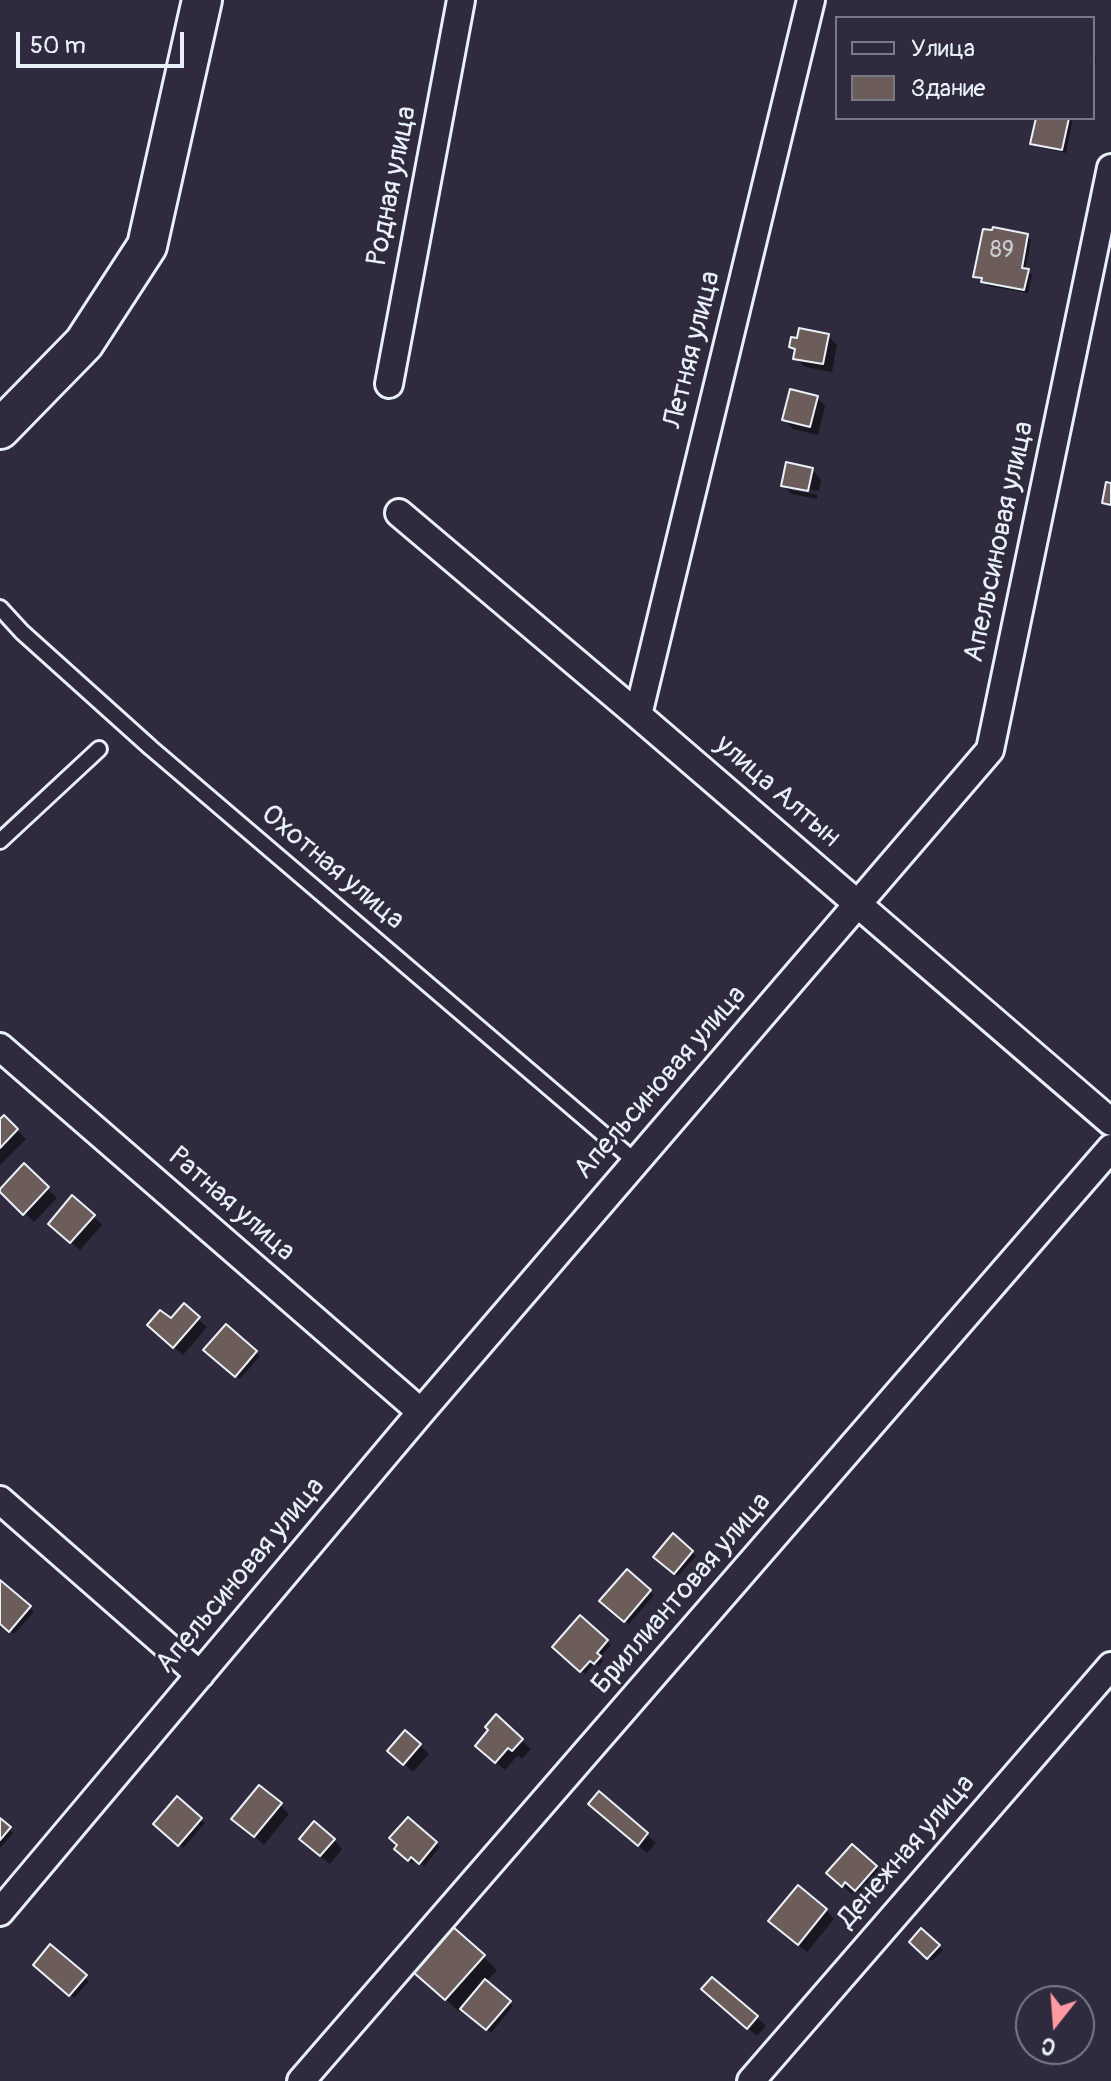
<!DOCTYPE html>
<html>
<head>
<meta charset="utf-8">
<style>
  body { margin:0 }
  #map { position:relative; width:1111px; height:2081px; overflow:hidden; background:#2f2a3d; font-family:Pangolin,sans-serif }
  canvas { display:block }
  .legend { position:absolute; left:835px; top:16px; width:260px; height:104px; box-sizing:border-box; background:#2f2a3d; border:2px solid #797a88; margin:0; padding:10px 14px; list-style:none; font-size:24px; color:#e8f1f8 }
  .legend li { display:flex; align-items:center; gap:16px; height:40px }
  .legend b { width:40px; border:2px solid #797a88 }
  .north { position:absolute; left:1015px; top:1985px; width:80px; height:80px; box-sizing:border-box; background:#2f2a3d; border:2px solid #797a88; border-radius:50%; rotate:197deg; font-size:22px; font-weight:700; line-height:32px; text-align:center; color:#e8f1f8 }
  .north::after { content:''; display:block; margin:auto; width:28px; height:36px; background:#ff9aa2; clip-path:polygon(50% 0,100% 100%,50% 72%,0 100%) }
  .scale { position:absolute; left:16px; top:32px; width:168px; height:36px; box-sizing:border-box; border:4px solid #e8f1f8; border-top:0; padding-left:10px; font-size:24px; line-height:28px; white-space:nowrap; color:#e8f1f8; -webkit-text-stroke:6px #2f2a3d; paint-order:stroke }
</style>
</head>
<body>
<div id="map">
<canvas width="1111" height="2081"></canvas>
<ul class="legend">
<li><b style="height:10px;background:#2f2a3d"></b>Улица</li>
<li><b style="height:22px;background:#6d5d5a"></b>Здание</li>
</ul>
<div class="north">С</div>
<div class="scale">50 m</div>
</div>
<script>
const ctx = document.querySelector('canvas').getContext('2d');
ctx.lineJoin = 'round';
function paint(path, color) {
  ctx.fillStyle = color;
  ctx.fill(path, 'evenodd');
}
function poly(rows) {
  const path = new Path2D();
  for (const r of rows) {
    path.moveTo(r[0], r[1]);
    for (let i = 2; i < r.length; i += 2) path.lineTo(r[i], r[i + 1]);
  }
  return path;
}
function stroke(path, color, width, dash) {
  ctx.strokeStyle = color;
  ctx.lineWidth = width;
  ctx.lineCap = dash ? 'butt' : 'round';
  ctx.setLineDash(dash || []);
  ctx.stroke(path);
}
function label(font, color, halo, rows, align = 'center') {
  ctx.font = font + ' Pangolin,sans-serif';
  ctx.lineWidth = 6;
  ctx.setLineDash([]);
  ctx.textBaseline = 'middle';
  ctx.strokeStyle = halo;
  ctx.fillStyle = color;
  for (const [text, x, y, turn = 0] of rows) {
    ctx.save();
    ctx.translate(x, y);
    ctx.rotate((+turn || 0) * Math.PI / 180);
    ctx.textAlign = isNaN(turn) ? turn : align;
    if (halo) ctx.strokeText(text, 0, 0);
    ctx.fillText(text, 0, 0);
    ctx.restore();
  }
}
const shadow = poly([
  [1093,54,1096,58,1093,80],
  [1038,118,1073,118,1066,153,1037,147,1033,143],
  [1027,236,1031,240,1025,270,1032,275,1028,293,988,286,975,276],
  [828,336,837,345,832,372,805,367,796,358,797,352,791,347],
  [816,397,825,406,818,435,793,429,784,420],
  [812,470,821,479,819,491,791,486,791,490,818,495,817,499,792,494,783,485],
  [4,1117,26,1139,0,1165,0,1121],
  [24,1166,57,1198,34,1222,1,1191],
  [93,1216,102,1225,80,1250,59,1232],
  [198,1319,207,1327,183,1355,158,1334],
  [226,1327,260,1356,240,1379,206,1350],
  [673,1536,696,1556,678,1576,656,1557],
  [627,1572,654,1595,629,1624,602,1600],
  [1,1583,34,1612,14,1634,0,1622],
  [580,1618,611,1645,600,1657,603,1661,599,1666,595,1663,585,1674,555,1647],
  [496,1717,531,1749,522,1759,518,1755,505,1770,487,1754,491,1730],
  [420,1745,429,1754,413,1772,399,1759],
  [599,1794,656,1843,647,1853,599,1813],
  [177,1799,205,1823,183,1848,156,1824],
  [280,1805,289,1814,264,1845,243,1827],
  [408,1819,440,1847,424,1866,416,1859,413,1863,397,1849],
  [0,1821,13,1833,0,1848],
  [334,1840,342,1849,330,1864,310,1847],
  [852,1847,885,1876,865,1899,855,1890,852,1894,838,1882],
  [826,1910,834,1919,807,1952,780,1930],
  [921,1931,943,1950,932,1961,911,1942],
  [50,1947,89,1981,74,1998,35,1965],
  [483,1956,497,1970,486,1982,513,2006,491,2033,463,2009,460,2012,429,1985],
  [712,1998,757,2018,766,2026,757,2036]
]);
const building = poly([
  [1036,118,1069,118,1062,150,1030,144,1036,118],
  [993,227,1028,234,1022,268,1029,269,1024,290,981,282,982,278,973,277,983,229,992,230,993,227],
  [799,328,829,334,823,364,793,359,795,349,789,347,791,337,797,338,799,328],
  [790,389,818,396,810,427,782,420,790,389],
  [786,462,813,468,808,491,781,486,786,462],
  [1106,482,1111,483,1111,505,1102,503,1106,482],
  [4,1115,18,1129,0,1148,0,1119,4,1115],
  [24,1163,49,1187,23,1215,0,1192,0,1189,24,1163],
  [72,1195,95,1215,70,1243,48,1224,72,1195],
  [184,1303,200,1317,173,1348,147,1325,160,1310,171,1318,184,1303],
  [226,1324,257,1351,235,1377,203,1350,226,1324],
  [673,1533,693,1551,674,1574,653,1557,673,1533],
  [627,1569,651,1590,624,1622,599,1601,627,1569],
  [0,1580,31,1606,9,1632,0,1624,0,1580],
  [580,1615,608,1640,597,1653,601,1656,594,1664,590,1661,580,1672,552,1647,580,1615],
  [496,1714,523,1739,512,1751,508,1748,495,1763,475,1746,488,1730,485,1727,496,1714],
  [405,1730,421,1744,403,1765,387,1751,405,1730],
  [259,1785,282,1803,254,1837,231,1819,259,1785],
  [599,1791,648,1833,638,1846,588,1804,599,1791],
  [177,1796,202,1818,178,1846,153,1824,177,1796],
  [408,1817,437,1842,419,1864,411,1857,408,1861,394,1849,397,1845,389,1838,408,1817],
  [0,1818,11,1827,0,1840,0,1818],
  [314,1821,335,1839,320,1856,299,1839,314,1821],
  [852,1844,877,1866,855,1891,845,1882,842,1887,826,1873,852,1844],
  [798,1885,827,1909,798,1945,768,1921,798,1885],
  [452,1926,485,1955,445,2000,413,1972,452,1926],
  [921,1928,940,1945,927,1959,909,1942,921,1928],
  [50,1944,87,1975,69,1996,33,1965,50,1944],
  [712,1977,758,2016,747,2029,701,1989,712,1977],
  [485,1979,511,2001,486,2030,460,2009,485,1979]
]);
const lane = poly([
  [0,608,22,632,151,748,636,1162],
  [0,841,99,749]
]);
const street = poly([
  [389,384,461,0],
  [399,513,638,715,1111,1122],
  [638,715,811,0],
  [0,1047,421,1412],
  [0,1500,200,1675],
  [0,1912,421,1412,990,750,1111,168],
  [301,2081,1111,1148],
  [751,2081,1111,1666]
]);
const secondary = poly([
  [0,429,84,343,147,246,202,0]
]);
const numberNames = [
  ["89",1002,251]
];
const streetNames = [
  ["Родная улица",393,186,-79],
  ["Летняя улица",693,350,-76],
  ["Апельсиновая улица",1000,542,-78],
  ["улица Алтын",777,792,41],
  ["Охотная улица",332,868,40],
  ["Апельсиновая улица",661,1083,-49],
  ["Ратная улица",231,1205,41],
  ["Апельсиновая улица",241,1576,-50],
  ["Бриллиантовая улица",682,1594,-49],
  ["Денежная улица",907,1852,-49]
];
paint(shadow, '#0007');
paint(building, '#6d5d5a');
stroke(building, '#e8f1f8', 2);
stroke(lane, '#e8f1f8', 20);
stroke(street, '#e8f1f8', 32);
stroke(secondary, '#e8f1f8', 44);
stroke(lane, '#2f2a3d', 14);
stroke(street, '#2f2a3d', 26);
stroke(secondary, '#2f2a3d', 38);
label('24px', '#c9ccd0', null, numberNames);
label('28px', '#e8f1f8', '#2f2a3d', streetNames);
</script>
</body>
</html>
